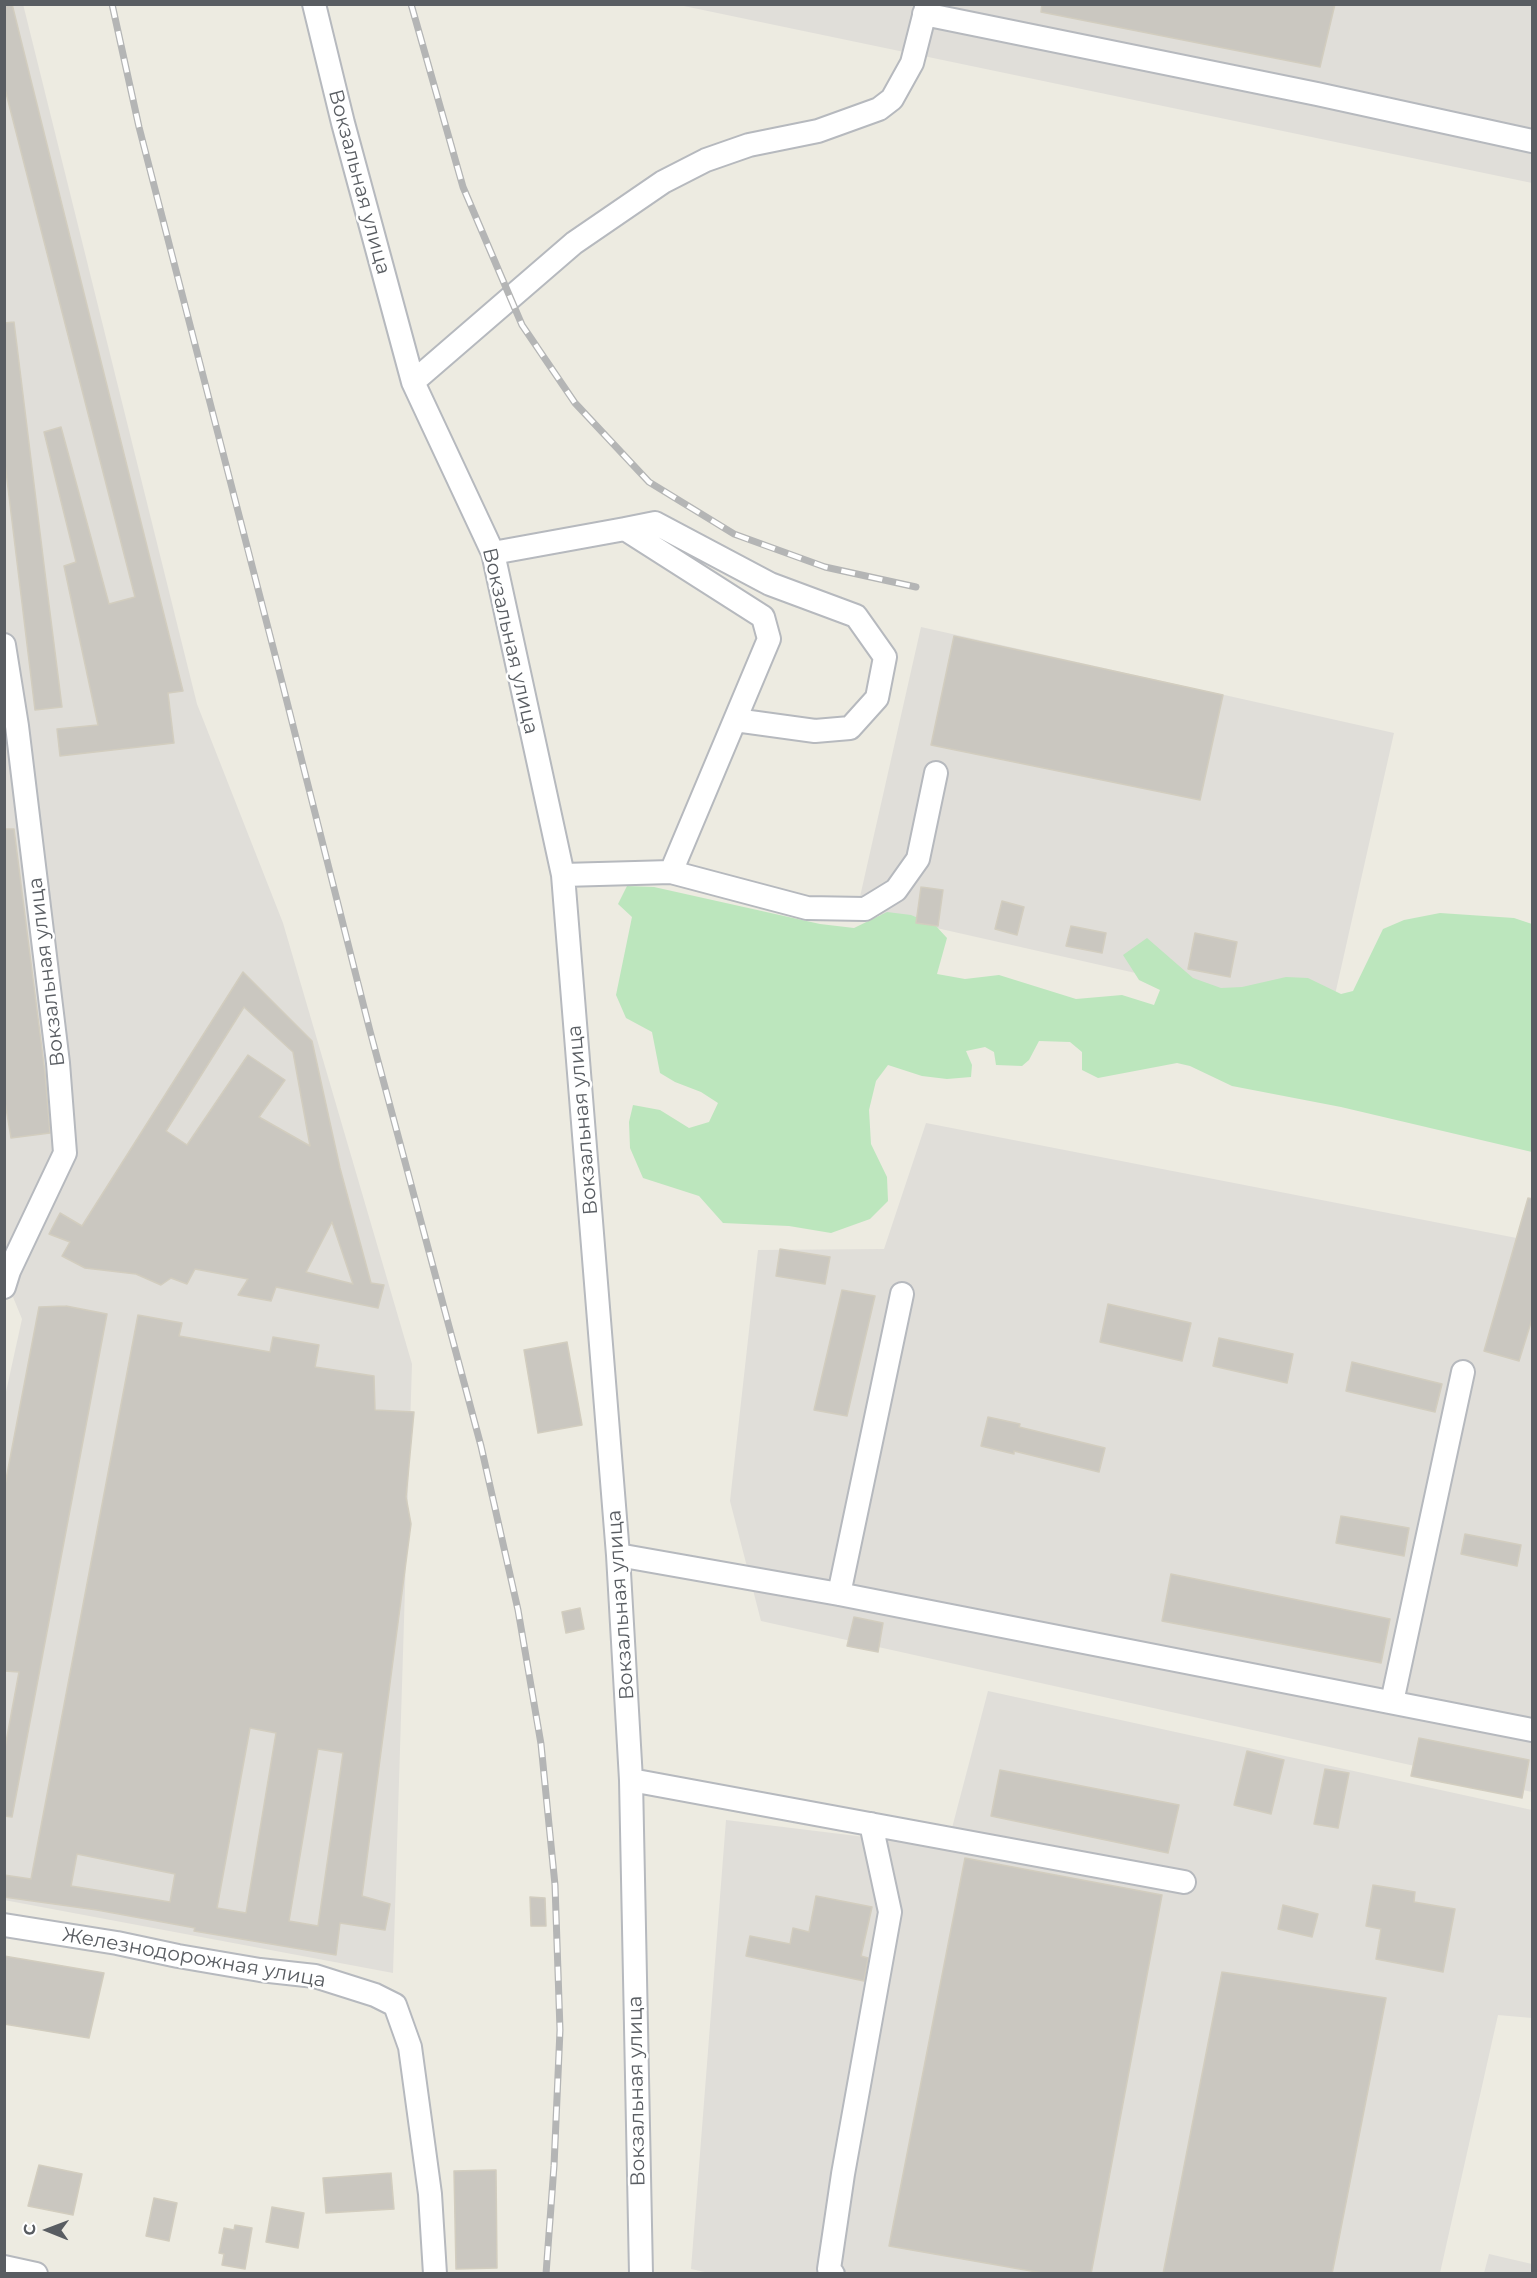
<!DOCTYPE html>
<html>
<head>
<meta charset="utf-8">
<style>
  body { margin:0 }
  #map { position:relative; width:1537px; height:2278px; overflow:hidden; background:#edebe1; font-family:Montserrat,sans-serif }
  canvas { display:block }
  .frame { position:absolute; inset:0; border:6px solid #595d62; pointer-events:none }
  .north { position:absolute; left:18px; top:2200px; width:60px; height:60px; -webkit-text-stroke:4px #fff; paint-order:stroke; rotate:271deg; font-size:16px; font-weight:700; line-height:24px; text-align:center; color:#595d62 }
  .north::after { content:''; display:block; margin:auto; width:21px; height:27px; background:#595d62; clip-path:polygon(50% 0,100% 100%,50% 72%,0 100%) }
</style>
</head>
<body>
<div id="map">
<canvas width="1537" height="2278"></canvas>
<div class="frame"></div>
<div class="north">С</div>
</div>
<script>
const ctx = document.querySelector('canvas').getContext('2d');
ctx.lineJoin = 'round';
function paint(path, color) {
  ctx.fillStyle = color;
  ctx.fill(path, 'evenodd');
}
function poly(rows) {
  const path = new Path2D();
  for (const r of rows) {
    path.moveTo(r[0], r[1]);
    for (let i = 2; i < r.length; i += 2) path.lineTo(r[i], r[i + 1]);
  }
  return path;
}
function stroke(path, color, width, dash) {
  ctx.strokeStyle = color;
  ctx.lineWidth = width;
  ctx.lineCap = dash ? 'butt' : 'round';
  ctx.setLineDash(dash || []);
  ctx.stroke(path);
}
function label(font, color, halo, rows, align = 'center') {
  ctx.font = font + ' Montserrat,sans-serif';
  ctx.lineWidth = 5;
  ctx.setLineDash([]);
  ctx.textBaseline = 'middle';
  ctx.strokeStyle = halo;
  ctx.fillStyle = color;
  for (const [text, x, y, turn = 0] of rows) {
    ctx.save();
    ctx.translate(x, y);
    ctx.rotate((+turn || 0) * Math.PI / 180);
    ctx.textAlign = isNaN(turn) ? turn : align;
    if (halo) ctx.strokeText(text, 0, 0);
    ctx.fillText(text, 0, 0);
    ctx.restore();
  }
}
const industrial = poly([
  [23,4,197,704,283,923,412,1364,393,1973,4,1900,4,1401,22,1319,4,1275,4,5],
  [679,5,1532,5,1532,183],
  [921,627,1394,733,1330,1017,857,910],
  [926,1123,1532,1241,1532,1792,761,1621,730,1501,758,1250,884,1249],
  [988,1691,1532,1810,1532,2018,1498,2015,1440,2273,714,2274,691,2269,726,1820,947,1847],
  [1489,2254,1532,2264,1532,2273,1484,2273]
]);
const green = poly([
  [627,886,654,887,820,924,854,928,887,912,911,915,935,925,947,938,937,974,965,979,999,975,1076,999,1122,995,1154,1005,1160,990,1139,980,1123,955,1147,938,1193,978,1221,988,1242,987,1286,977,1308,978,1341,994,1353,991,1383,929,1404,920,1440,913,1514,918,1532,924,1532,1152,1341,1107,1232,1086,1190,1066,1177,1063,1098,1078,1082,1070,1082,1052,1070,1042,1039,1041,1029,1060,1022,1066,996,1065,994,1052,985,1047,966,1051,972,1065,971,1077,947,1079,922,1076,888,1065,876,1081,869,1110,871,1144,887,1177,888,1201,870,1219,831,1233,789,1226,723,1223,699,1196,643,1178,630,1148,629,1122,633,1105,660,1110,689,1128,709,1122,718,1103,701,1092,675,1082,660,1073,652,1032,626,1018,616,995,632,917,618,904]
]);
const building = poly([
  [4,4,12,4,183,691,168,693,174,743,60,756,57,729,98,725,64,566,76,562,44,432,61,427,109,604,135,597,4,85,4,4],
  [1042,4,1335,4,1320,67,1041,12,1042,4],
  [14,322,46,581,62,707,35,710,4,455,4,323,14,322],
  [954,636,1223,695,1200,800,931,745,954,636],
  [4,829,14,829,45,1073,50,1133,11,1138,4,1096,4,829],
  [921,887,943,890,938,926,916,923,921,887],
  [1002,901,1024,907,1017,935,995,929,1002,901],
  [1071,926,1106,933,1102,953,1066,946,1071,926],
  [1195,933,1237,942,1230,977,1188,969,1195,933],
  [243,972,312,1041,340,1168,371,1283,384,1285,378,1308,276,1287,271,1301,238,1295,248,1279,195,1269,187,1284,171,1278,161,1285,136,1274,85,1268,62,1256,70,1242,49,1234,60,1213,82,1226,243,972],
  [244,1007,293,1052,310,1146,259,1117,285,1080,248,1055,187,1145,166,1131,244,1007],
  [332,1222,353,1284,306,1272,332,1222],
  [1528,1198,1533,1199,1533,1316,1519,1361,1484,1351,1528,1198],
  [780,1249,830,1257,825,1284,776,1276,780,1249],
  [842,1290,875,1296,847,1416,814,1410,842,1290],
  [1108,1304,1191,1323,1182,1361,1100,1342,1108,1304],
  [66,1306,107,1314,12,1817,4,1816,4,1753,19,1672,4,1671,4,1490,39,1307,66,1306],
  [138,1315,182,1323,179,1336,270,1352,273,1337,319,1345,315,1367,374,1376,375,1410,414,1412,406,1497,411,1524,362,1896,390,1904,385,1930,340,1923,336,1955,194,1931,195,1928,97,1910,4,1897,4,1875,31,1879,138,1315],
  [250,1728,276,1733,246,1913,217,1908,250,1728],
  [318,1749,343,1753,318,1926,289,1921,318,1749],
  [77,1854,175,1874,170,1902,71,1886,77,1854],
  [1219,1338,1293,1354,1287,1383,1213,1366,1219,1338],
  [567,1342,582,1425,538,1433,524,1350,567,1342],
  [1352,1362,1442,1384,1435,1412,1346,1391,1352,1362],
  [988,1417,1020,1424,1019,1427,1105,1448,1099,1472,1014,1451,1014,1454,981,1446,988,1417],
  [1341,1516,1409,1528,1404,1556,1336,1543,1341,1516],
  [1465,1534,1521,1545,1517,1566,1461,1554,1465,1534],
  [1171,1574,1390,1619,1381,1663,1162,1621,1171,1574],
  [580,1608,584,1629,566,1633,562,1612,580,1608],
  [854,1617,883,1623,878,1652,847,1646,854,1617],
  [1419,1738,1529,1760,1522,1798,1411,1776,1419,1738],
  [1247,1751,1284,1760,1271,1814,1234,1805,1247,1751],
  [1325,1769,1349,1773,1338,1828,1314,1824,1325,1769],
  [1000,1770,1179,1805,1168,1853,991,1816,1000,1770],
  [965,1858,1162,1895,1091,2274,1048,2274,889,2246,965,1858],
  [1373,1885,1415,1892,1414,1902,1455,1909,1443,1972,1376,1959,1381,1929,1366,1926,1373,1885],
  [816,1896,872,1907,861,1956,868,1958,864,1981,746,1956,750,1936,790,1944,793,1928,809,1932,816,1896],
  [530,1897,545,1898,546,1926,531,1926,530,1897],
  [1283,1905,1318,1914,1312,1937,1278,1929,1283,1905],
  [4,1956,104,1973,89,2038,4,2024,4,1956],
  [1222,1972,1386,1998,1332,2274,1163,2274,1222,1972],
  [39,2165,82,2174,73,2215,28,2206,39,2165],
  [496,2170,497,2268,456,2269,454,2171,496,2170],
  [391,2173,394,2209,326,2213,323,2178,391,2173],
  [154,2198,177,2203,169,2241,146,2236,154,2198],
  [272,2207,304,2213,298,2248,266,2242,272,2207],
  [235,2225,252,2228,245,2269,222,2265,224,2254,219,2253,224,2228,234,2230,235,2225]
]);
const minor = poly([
  [314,4,343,123,413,382,493,553,563,875,618,1555,631,1780,641,2274],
  [924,14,1317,94,1532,141],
  [413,382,574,243,663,182,706,160,749,145,818,131,879,109,892,99,912,63,927,4],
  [625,529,655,523,770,584,856,616,885,657,877,698,850,728,815,731,735,720],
  [493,553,625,529,763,617,769,639,671,872],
  [4,645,17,726,58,1063,65,1153,9,1271,4,1287],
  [563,875,671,872,807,908,865,909,896,890,918,859,936,773],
  [618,1555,839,1594,1532,1730],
  [839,1594,902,1294],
  [1392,1702,1463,1372],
  [631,1780,1184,1882],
  [4,1925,117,1943,178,1956,260,1970,315,1976,375,1995,395,2005,410,2047,430,2194,435,2274],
  [4,2267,36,2274],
  [833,2274,829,2269,843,2174,890,1912,871,1824]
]);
const rail = poly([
  [112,4,139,127,283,686,370,1031,481,1446,518,1610,541,1744,555,1885,560,2030,554,2166,546,2274],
  [411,4,463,187,522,325,575,403,649,482,734,534,825,567,916,587]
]);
const streetNames = [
  ["Вокзальная улица",359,182,75],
  ["Вокзальная улица",510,641,77],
  ["Вокзальная улица",47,972,-97],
  ["Вокзальная улица",583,1120,-95],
  ["Вокзальная улица",621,1605,-94],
  ["Железнодорожная улица",194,1958,10],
  ["Вокзальная улица",637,2091,-91]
];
paint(industrial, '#e0ded9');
paint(green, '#bce6bd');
paint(building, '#cac7c0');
stroke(building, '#d2cdbf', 1.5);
stroke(minor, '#b6b9be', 26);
stroke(minor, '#fff', 22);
stroke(rail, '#b4b5b5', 7);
stroke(rail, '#fff', 4.5, [14]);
label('20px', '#595d62', '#fff', streetNames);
</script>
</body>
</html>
